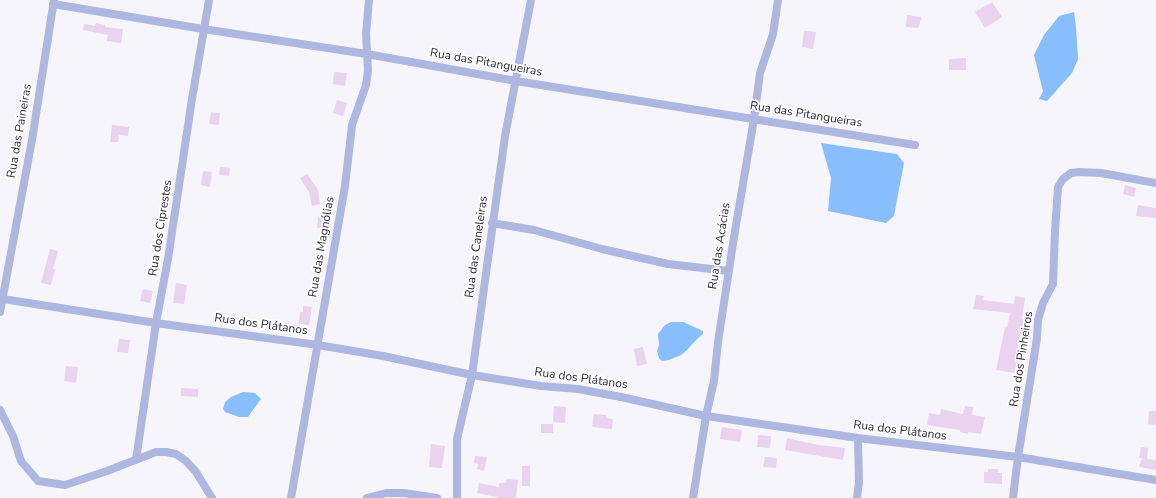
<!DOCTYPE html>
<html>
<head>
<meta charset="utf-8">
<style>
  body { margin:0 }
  canvas { display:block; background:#f6f5fb }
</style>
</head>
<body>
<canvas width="1156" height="498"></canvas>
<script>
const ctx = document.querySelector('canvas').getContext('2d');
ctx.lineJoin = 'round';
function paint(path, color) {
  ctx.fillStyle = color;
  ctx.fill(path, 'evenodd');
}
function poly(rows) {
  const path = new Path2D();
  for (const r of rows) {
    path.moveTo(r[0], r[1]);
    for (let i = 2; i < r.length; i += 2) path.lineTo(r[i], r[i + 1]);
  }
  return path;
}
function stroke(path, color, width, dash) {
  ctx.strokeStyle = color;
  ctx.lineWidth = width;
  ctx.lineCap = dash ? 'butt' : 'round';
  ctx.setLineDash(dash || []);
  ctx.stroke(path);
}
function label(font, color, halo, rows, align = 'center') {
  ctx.font = font + ' "Nunito Sans",sans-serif';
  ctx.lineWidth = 3.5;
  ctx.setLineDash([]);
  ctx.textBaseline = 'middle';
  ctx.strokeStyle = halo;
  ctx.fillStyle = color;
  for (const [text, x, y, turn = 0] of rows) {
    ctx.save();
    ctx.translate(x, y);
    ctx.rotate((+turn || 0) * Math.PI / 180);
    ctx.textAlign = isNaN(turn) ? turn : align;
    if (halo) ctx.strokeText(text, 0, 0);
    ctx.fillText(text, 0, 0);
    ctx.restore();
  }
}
const water = poly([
  [1074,12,1076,27,1078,59,1072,73,1047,101,1039,99,1043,91,1034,55,1044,35,1059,16],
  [821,143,897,154,904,163,894,216,886,223,828,211,831,178],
  [671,322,683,322,703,331,703,334,697,339,687,350,681,355,669,360,662,361,659,358,657,351,659,345,658,334,665,325],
  [243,392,255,393,261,399,248,417,239,417,225,412,223,409,225,402,231,397]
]);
const building = poly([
  [992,2,1002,17,985,28,975,12],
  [907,15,921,17,919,28,906,27],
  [96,23,105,25,105,27,123,29,121,43,107,41,108,35,83,30,84,24,95,26],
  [804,31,816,32,813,49,802,47],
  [966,58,966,70,949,70,949,59],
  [334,72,347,73,345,86,333,84],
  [337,100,347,103,343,116,333,113],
  [211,112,220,113,219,125,209,124],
  [112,125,129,127,128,136,119,135,118,142,110,142],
  [220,167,230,168,229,176,219,175],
  [203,171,212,172,210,187,201,185],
  [307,174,318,190,320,204,312,206,309,192,300,178],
  [1125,185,1136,188,1134,197,1123,194],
  [1138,205,1156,208,1156,218,1136,216],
  [318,216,328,217,328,228,317,228],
  [50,249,58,251,53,269,55,269,51,285,41,283],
  [176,283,187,285,184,304,173,303],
  [143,289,153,291,150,303,140,301],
  [976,295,984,296,983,300,1014,304,1015,296,1025,298,1022,319,1024,319,1015,362,1017,362,1014,373,996,370,1005,327,1007,328,1010,313,973,309],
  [303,306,312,307,309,325,299,324,300,312,303,312],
  [119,339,130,340,128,353,117,352],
  [643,347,647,364,637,366,634,349],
  [66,366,78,367,76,383,64,381],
  [181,388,198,389,198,397,181,396],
  [554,406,566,407,565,423,553,422],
  [965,406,973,407,972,415,985,417,981,434,968,432,968,434,960,432,960,430,927,425,929,413,940,415,941,409,963,414],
  [1149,411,1156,411,1156,425,1148,424],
  [594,414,606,415,606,418,613,419,612,429,592,427],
  [541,424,553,424,553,433,541,433],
  [722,427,742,430,740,442,720,439],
  [758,435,771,436,770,448,757,447],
  [787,438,818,445,845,448,843,460,785,450],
  [431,444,445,446,442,468,429,467],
  [1141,447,1148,448,1147,459,1156,460,1156,470,1139,467,1142,458,1139,458],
  [475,456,487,457,484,471,477,469,478,464,474,463],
  [765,457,777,458,776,468,763,467],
  [522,466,530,466,530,486,522,486],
  [988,469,998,469,998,473,1002,473,1002,484,984,483,984,472,988,472],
  [507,479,518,480,516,498,500,498,477,493,479,483,499,487,499,483,506,483]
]);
const street = poly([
  [53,4,203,29,367,54,516,81,915,145],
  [492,223,534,230,602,249,668,264,728,271],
  [3,299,156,323,318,345,383,356,472,375,541,386,578,389,621,397,706,416,858,438,1018,457,1156,480],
  [0,312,32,140,54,0],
  [0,410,13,436,21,461,38,481,65,485,107,471,156,452,166,452,176,454,186,461,196,472,212,498],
  [136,460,156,323,168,259,192,99,209,0],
  [291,498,345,186,352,125,366,85,368,70,366,34,369,0],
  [367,498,386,493,404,493,437,498],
  [457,498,457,439,472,375,505,136,531,0],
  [693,498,706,416,714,381,718,342,734,237,754,119,760,73,773,34,778,0],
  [857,498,859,483,858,438],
  [1013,498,1018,457,1037,338,1038,320,1043,303,1053,284,1055,231,1058,187,1063,179,1071,173,1079,172,1101,173,1156,183]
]);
const streetNames = [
  ["Rua das Pitangueiras",486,63,10],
  ["Rua das Pitangueiras",806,115,9],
  ["Rua das Paineiras",20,131,-80],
  ["Rua dos Ciprestes",161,228,-81],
  ["Rua das Acácias",720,246,-81],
  ["Rua das Magnólias",322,247,-80],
  ["Rua das Caneleiras",477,247,-82],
  ["Rua dos Plátanos",261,325,8],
  ["Rua dos Pinheiros",1022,359,-81],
  ["Rua dos Plátanos",581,379,8],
  ["Rua dos Plátanos",900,431,7]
];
paint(water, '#88befb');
paint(building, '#ead3ef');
stroke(street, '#aeb7df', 8);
label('12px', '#2d2935', '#fff', streetNames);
</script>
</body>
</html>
